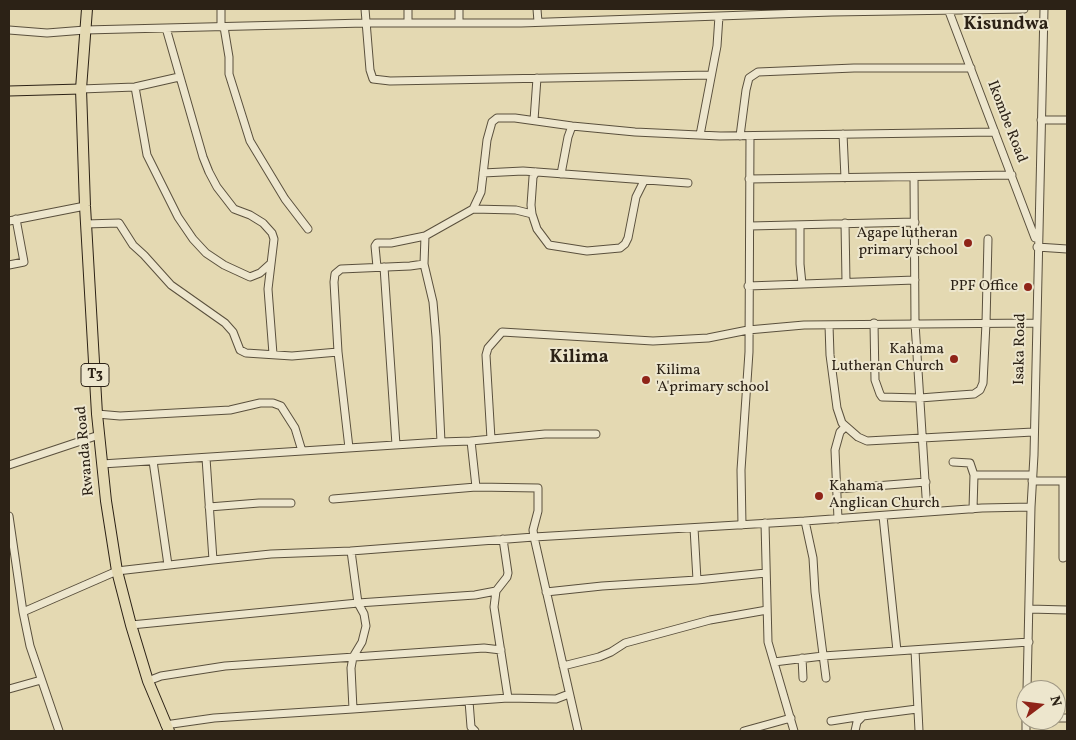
<!DOCTYPE html>
<html>
<head>
<meta charset="utf-8">
<style>
  body { margin:0 }
  #map { position:relative; width:1076px; height:740px; overflow:hidden; background:#e4d9b2; font-family:Vollkorn,serif }
  canvas { display:block }
  .frame { position:absolute; inset:0; border:10px solid #2c2216; pointer-events:none }
  .north { position:absolute; left:1016px; top:680px; width:50px; height:50px; box-sizing:border-box; background:#ede6cd; border:1px solid #a09884; border-radius:50%; rotate:75deg; font-size:14px; font-weight:700; line-height:20px; text-align:center; color:#2c2216 }
  .north::after { content:''; display:block; margin:auto; width:18px; height:22px; background:#8f2418; clip-path:polygon(50% 0,100% 100%,50% 72%,0 100%) }
</style>
</head>
<body>
<div id="map">
<canvas width="1076" height="740"></canvas>
<div class="frame"></div>
<div class="north">N</div>
</div>
<script>
const ctx = document.querySelector('canvas').getContext('2d');
ctx.lineJoin = 'round';
function poly(rows) {
  const path = new Path2D();
  for (const r of rows) {
    path.moveTo(r[0], r[1]);
    for (let i = 2; i < r.length; i += 2) path.lineTo(r[i], r[i + 1]);
  }
  return path;
}
function stroke(path, color, width, dash) {
  ctx.strokeStyle = color;
  ctx.lineWidth = width;
  ctx.lineCap = dash ? 'butt' : 'round';
  ctx.setLineDash(dash || []);
  ctx.stroke(path);
}
function label(font, color, halo, rows, align = 'center') {
  ctx.font = font + ' Vollkorn,serif';
  ctx.lineWidth = 4;
  ctx.setLineDash([]);
  ctx.textBaseline = 'middle';
  ctx.strokeStyle = halo;
  ctx.fillStyle = color;
  for (const [text, x, y, turn = 0] of rows) {
    ctx.save();
    ctx.translate(x, y);
    ctx.rotate((+turn || 0) * Math.PI / 180);
    ctx.textAlign = isNaN(turn) ? turn : align;
    if (halo) ctx.strokeText(text, 0, 0);
    ctx.fillText(text, 0, 0);
    ctx.restore();
  }
}
const minor = poly([
  [365,9,370,70,373,79,390,81,711,75],
  [408,9,408,23],
  [537,9,538,22],
  [948,9,1035,238],
  [459,23,459,9],
  [221,27,221,9],
  [224,27,229,57,229,74,250,141,285,199,308,229],
  [166,28,203,157,209,172,217,187,234,209,250,215,263,223,272,233,274,239,268,289,273,354],
  [9,30,47,33,85,30,365,23,521,23,832,12,1024,9],
  [135,87,147,155,178,217,193,239,206,253,224,265,250,277,260,273,270,264],
  [81,89,135,87,179,77],
  [534,120,537,78],
  [1041,120,1067,120],
  [843,134,845,178],
  [700,135,717,46,719,16],
  [740,136,746,90,749,78,758,72,854,68,971,68],
  [536,172,533,177,531,205,532,214,537,229,549,245,587,251,620,248,625,244,628,238,636,197,644,181],
  [483,173,523,171,688,183],
  [561,174,568,137,572,126],
  [914,177,915,323,927,512],
  [749,179,1012,175],
  [473,209,516,210,532,214],
  [9,221,85,206],
  [845,223,846,282],
  [86,224,119,223,133,245,144,255,171,285,225,323,233,332,240,350,246,353,292,356,338,352],
  [800,225,800,264,802,284],
  [750,226,915,222],
  [425,236,424,264,433,302,436,337,441,442,471,441,476,487,538,488,538,511,533,530,534,537,578,731],
  [1037,247,1067,249],
  [9,265,24,262,16,219],
  [377,267,375,246,377,243,391,243,425,236,473,209,481,192,487,140,492,122,497,118,515,118,572,126,635,132,720,136,995,132],
  [384,267,396,445],
  [748,286,915,280],
  [874,323,875,380,880,394,882,397,920,398,946,396,974,394,980,390,983,383,986,323,988,239],
  [829,325,830,355,837,408,842,423,858,437,867,441,1033,432],
  [97,414,120,416,230,410,260,403,273,403,281,406,295,428,302,451],
  [491,439,486,355,488,348,502,332,653,341,708,338,748,330,804,325,1036,323],
  [471,441,545,434,596,434],
  [349,448,338,352,334,282,335,274,341,269,410,266,424,264],
  [206,458,213,560],
  [153,461,168,565],
  [953,462,970,463,974,475,973,509],
  [102,464,441,442],
  [9,465,99,435],
  [974,475,1032,475],
  [1032,481,1067,481],
  [837,489,926,482],
  [333,499,476,487],
  [209,507,259,503,291,503],
  [9,516,23,612,30,646,59,731],
  [883,516,897,651],
  [838,519,835,450,840,432,845,427],
  [805,521,813,558,815,592,826,678],
  [765,523,768,642,794,731],
  [742,525,741,470,749,352,750,136],
  [694,528,697,580],
  [503,539,508,573,507,577,496,591,494,607,508,698],
  [351,551,358,603,364,614,366,626,362,642,353,657,351,668,353,709],
  [1063,558,1063,481],
  [546,592,602,586,697,580,766,573],
  [1029,609,1067,610],
  [23,612,117,571,213,560,271,554,351,551,534,537,805,521,982,508,1031,507],
  [131,625,358,603,475,595,496,591],
  [915,650,919,731],
  [802,658,803,678],
  [774,662,823,656,1029,642],
  [563,666,599,657,611,652,625,643,710,620,767,610],
  [148,681,161,676,225,666,484,648,501,650],
  [9,689,41,680],
  [1027,690,1031,507,1034,455,1044,9],
  [469,701,471,727,475,731],
  [1056,718,1067,718],
  [831,721,863,716],
  [165,725,214,718,353,709,508,698,556,699,569,694],
  [744,731,791,718],
  [855,731,857,722,863,716,917,709],
  [1026,731,1026,720]
]);
const major = poly([
  [9,91,81,89]
]);
const highway = poly([
  [87,9,81,89,85,206,97,414,106,501,117,571,131,625,148,681,169,731]
]);
const markers = [
  [968,243,5,"#8f2418"],
  [1028,287,5,"#8f2418"],
  [954,359,5,"#8f2418"],
  [646,380,5,"#8f2418"],
  [819,496,5,"#8f2418"]
];
const shields = [
  [95,375,28]
];
const shieldNames = [
  ["T3",95,375]
];
const streetNames = [
  ["Ikombe Road",1006,122,69],
  ["Isaka Road",1021,349,-89],
  ["Rwanda Road",86,451,-95]
];
const poiNames = [
  ["Agape lutheran",958,234],
  ["primary school",958,251],
  ["PPF Office",1018,287],
  ["Kahama",944,350],
  ["Lutheran Church",944,367],
  ["Kilima",656,371,"left"],
  ["'A'primary school",656,388,"left"],
  ["Kahama",829,487,"left"],
  ["Anglican Church",829,504,"left"]
];
const quarterNames = [
  ["Kisundwa",1006,26],
  ["Kilima",579,359]
];
stroke(minor, '#5a503d', 9);
stroke(major, '#2c2216', 11);
stroke(highway, '#2c2216', 12);
stroke(minor, '#ede6cd', 7);
stroke(major, '#e4d9b2', 9);
stroke(highway, '#e4d9b2', 10);
for (const [x, y, r, color] of markers) {
  const dot = new Path2D();
  dot.arc(x, y, r, 0, 2 * Math.PI);
  ctx.fillStyle = color;
  ctx.fill(dot);
  stroke(dot, '#ede6cd', 2);
}
for (const [x, y, w] of shields) {
  const box = new Path2D();
  box.roundRect(x - w / 2, y - 11.5, w, 23, 4);
  ctx.fillStyle = '#ede6cd';
  ctx.fill(box);
  stroke(box, '#2c2216', 1);
}
label('bold 14px', '#2c2216', null, shieldNames);
label('15px', '#2c2216', '#ede6cd', streetNames);
label('15px', '#2c2216', '#ede6cd', poiNames, 'right');
label('bold 18px', '#2c2216', '#ede6cd', quarterNames);
</script>
</body>
</html>
